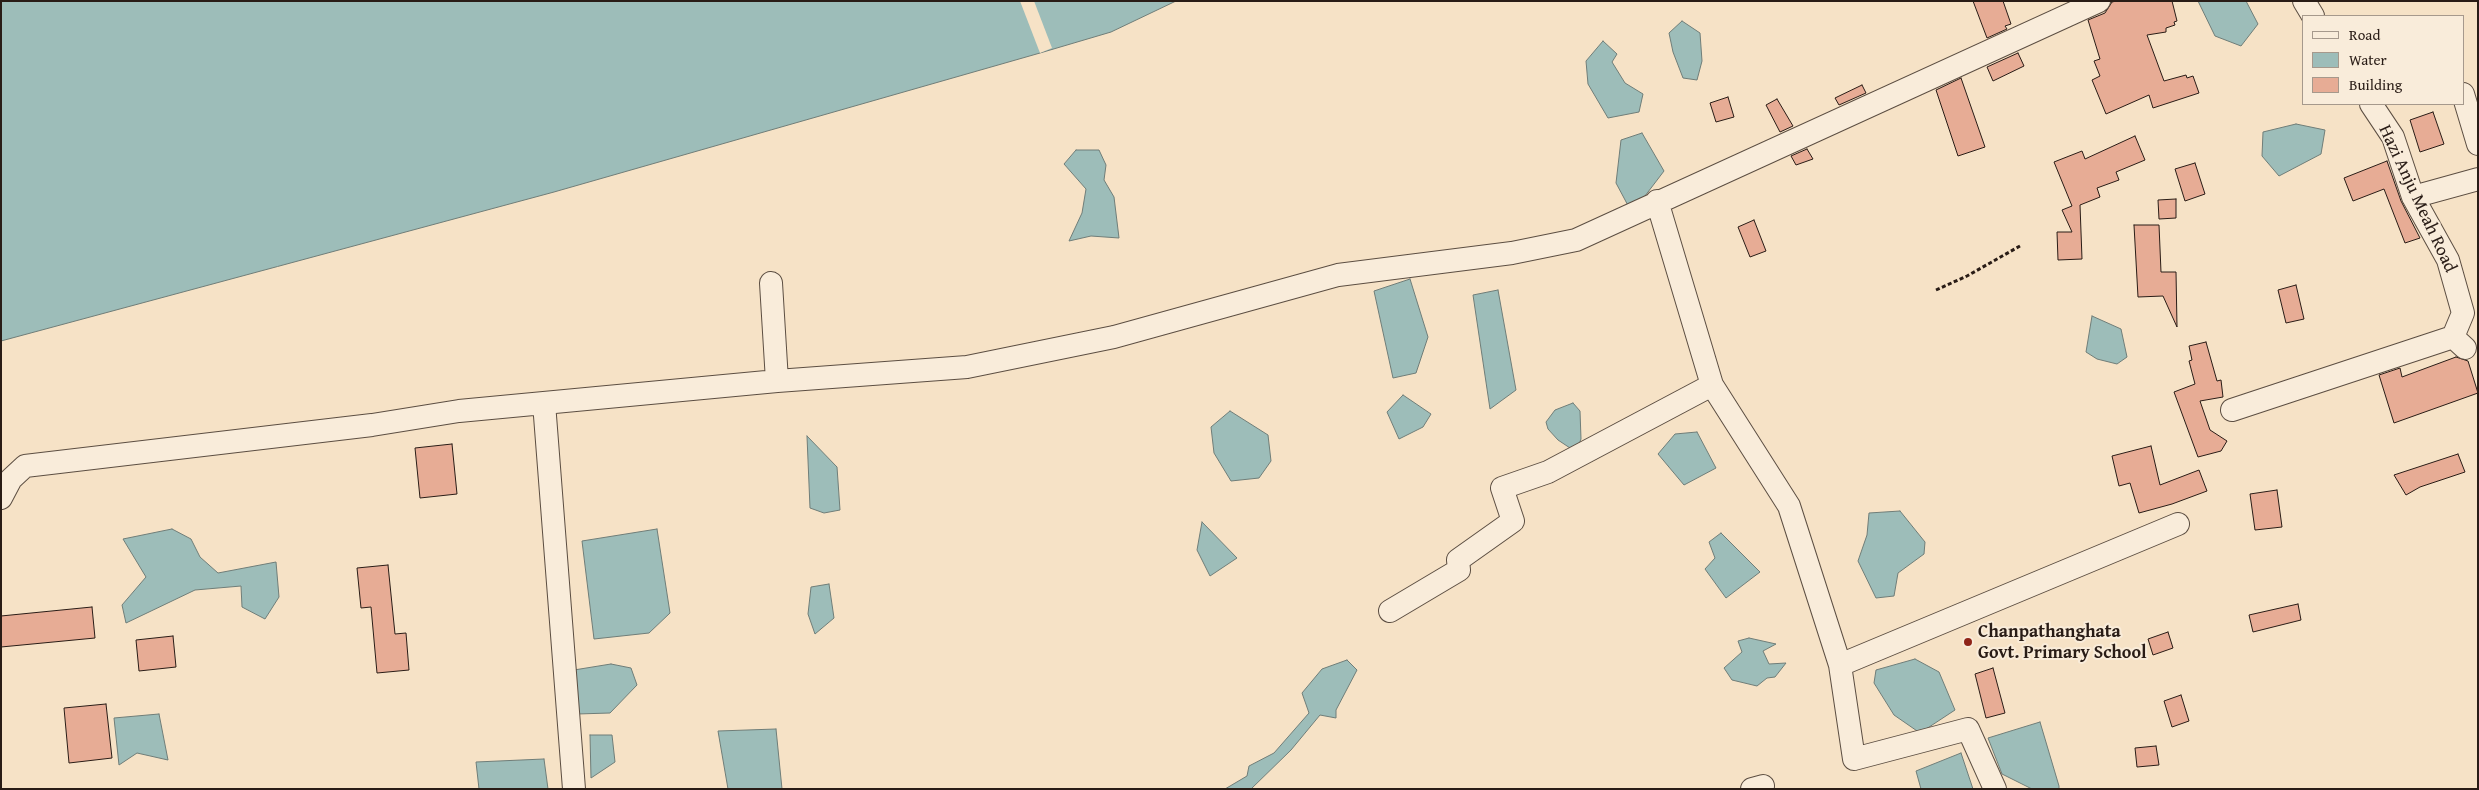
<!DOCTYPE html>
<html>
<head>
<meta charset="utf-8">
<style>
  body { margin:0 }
  #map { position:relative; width:2479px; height:790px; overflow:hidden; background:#f6e2c6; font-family:"Gentium Book Plus",serif }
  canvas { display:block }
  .frame { position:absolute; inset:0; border:2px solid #291c16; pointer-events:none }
  .legend { position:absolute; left:2302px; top:15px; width:162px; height:90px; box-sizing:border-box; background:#f9ecda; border:1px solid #a6998c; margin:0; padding:6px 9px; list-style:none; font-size:15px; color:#291c16 }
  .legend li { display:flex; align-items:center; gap:10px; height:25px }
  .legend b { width:25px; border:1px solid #a6998c }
</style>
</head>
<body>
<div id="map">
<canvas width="2479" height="790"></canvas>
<div class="frame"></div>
<ul class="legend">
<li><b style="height:6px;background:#f9ecda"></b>Road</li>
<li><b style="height:14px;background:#9dbdb9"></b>Water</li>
<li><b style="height:14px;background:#e7ac95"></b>Building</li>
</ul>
</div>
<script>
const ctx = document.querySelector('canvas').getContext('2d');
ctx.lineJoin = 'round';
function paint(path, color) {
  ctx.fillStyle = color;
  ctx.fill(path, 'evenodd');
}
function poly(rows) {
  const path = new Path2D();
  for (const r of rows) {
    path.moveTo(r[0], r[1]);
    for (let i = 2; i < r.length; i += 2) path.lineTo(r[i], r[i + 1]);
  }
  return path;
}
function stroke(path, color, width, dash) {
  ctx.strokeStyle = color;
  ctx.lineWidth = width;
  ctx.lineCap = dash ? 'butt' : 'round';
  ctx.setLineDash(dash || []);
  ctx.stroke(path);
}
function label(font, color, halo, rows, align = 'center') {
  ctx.font = font + ' "Gentium Book Plus",serif';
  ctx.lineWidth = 4;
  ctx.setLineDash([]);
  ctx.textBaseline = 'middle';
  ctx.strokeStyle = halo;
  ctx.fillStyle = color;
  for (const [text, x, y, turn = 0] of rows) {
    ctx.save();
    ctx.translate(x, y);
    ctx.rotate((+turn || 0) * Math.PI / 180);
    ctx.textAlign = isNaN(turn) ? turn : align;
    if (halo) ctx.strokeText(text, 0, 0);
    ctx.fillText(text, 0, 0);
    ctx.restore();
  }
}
const water = poly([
  [1,1,1176,1,1111,32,1040,53,554,192,1,341,1,1],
  [2198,1,2246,1,2258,24,2241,46,2215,36,2198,1],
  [1682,21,1700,33,1702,61,1697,80,1683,78,1673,52,1669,33,1682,21],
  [1603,41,1617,54,1612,62,1625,83,1643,94,1639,112,1608,118,1588,84,1586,61,1603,41],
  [2296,124,2325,130,2321,154,2279,176,2262,156,2263,132,2296,124],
  [1642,133,1664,171,1632,213,1616,183,1621,140,1642,133],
  [1076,150,1099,150,1106,165,1104,180,1114,197,1119,238,1091,236,1069,241,1082,213,1086,189,1064,164,1076,150],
  [1410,279,1428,337,1416,373,1393,378,1374,291,1410,279],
  [1498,290,1516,390,1490,409,1473,295,1498,290],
  [2092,316,2121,329,2127,357,2117,364,2097,359,2086,352,2092,316],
  [1403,395,1431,414,1423,427,1399,439,1387,412,1403,395],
  [1573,403,1580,411,1581,439,1579,444,1570,448,1558,440,1548,429,1546,422,1555,410,1573,403],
  [1230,411,1268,435,1271,461,1259,478,1231,481,1214,453,1211,427,1230,411],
  [1697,432,1716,468,1684,485,1658,454,1675,434,1697,432],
  [807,436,837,467,840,510,824,513,810,508,807,436],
  [1900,511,1925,542,1924,554,1898,573,1894,596,1876,598,1858,561,1867,535,1869,513,1900,511],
  [1202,522,1237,558,1210,576,1197,550,1202,522],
  [172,529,191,539,200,557,218,573,276,562,279,597,265,619,242,607,241,586,195,590,126,623,122,605,146,577,123,539,172,529],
  [657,529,670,613,649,633,594,639,582,541,657,529],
  [1721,533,1760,572,1726,598,1705,569,1715,558,1709,542,1721,533],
  [829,584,834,618,815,634,808,614,811,587,829,584],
  [1749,638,1776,644,1763,651,1769,664,1786,663,1775,677,1767,678,1757,686,1732,680,1724,668,1742,652,1738,641,1749,638],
  [1915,659,1939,672,1955,710,1920,733,1894,715,1874,683,1876,670,1915,659],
  [1347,660,1357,670,1336,710,1336,718,1320,715,1291,750,1251,789,1225,789,1247,776,1249,766,1274,753,1309,713,1302,693,1322,669,1347,660],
  [611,664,631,668,637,685,610,713,577,714,574,670,611,664],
  [159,714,168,760,137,753,119,765,114,718,159,714],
  [2040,722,2059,786,2059,789,2032,789,2002,774,1988,738,2040,722],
  [776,729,782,789,728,789,718,731,776,729],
  [590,735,612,735,615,762,591,778,590,735],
  [1961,753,1973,789,1921,789,1916,771,1961,753],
  [544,759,548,789,479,789,476,762,544,759]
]);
const pier = poly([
  [1020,1,1034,1,1052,48,1040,53]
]);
const building = poly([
  [1973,1,2003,1,2011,24,2005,26,2007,29,1987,38,1973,1],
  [2116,1,2172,1,2177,21,2174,22,2175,25,2166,28,2166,32,2147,35,2164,81,2186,75,2187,78,2193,76,2199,93,2153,108,2149,95,2106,114,2092,80,2100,76,2094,61,2100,59,2088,20,2105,13,2112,2,2116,1],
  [2018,53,2024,66,1993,81,1987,67,2018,53],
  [1961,78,1985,147,1958,156,1936,90,1961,78],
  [1862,85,1866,93,1839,105,1835,98,1862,85],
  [1728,97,1734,117,1716,122,1710,103,1728,97],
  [1777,99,1793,126,1780,132,1766,105,1777,99],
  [2433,112,2444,144,2420,152,2410,120,2433,112],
  [2135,136,2145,160,2116,172,2119,180,2097,188,2100,197,2080,205,2082,259,2058,260,2057,232,2072,232,2062,210,2072,206,2054,162,2082,151,2085,159,2135,136],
  [1807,149,1813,159,1796,165,1791,156,1807,149],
  [2387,161,2401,201,2420,238,2405,243,2384,189,2353,201,2344,178,2387,161],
  [2195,163,2205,194,2185,201,2175,169,2195,163],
  [2176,199,2176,218,2159,219,2158,200,2176,199],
  [1754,220,1766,251,1750,257,1738,227,1754,220],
  [2134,225,2159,225,2161,272,2176,272,2177,327,2163,296,2138,297,2134,225],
  [2296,285,2304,319,2286,323,2278,290,2296,285],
  [2206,342,2217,381,2221,380,2223,397,2200,401,2210,430,2227,441,2221,451,2198,457,2174,392,2195,384,2189,361,2192,360,2189,346,2206,342],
  [2456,357,2468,361,2478,393,2394,423,2379,375,2400,368,2402,377,2456,357],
  [452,444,457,494,420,498,415,448,452,444],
  [2151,446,2160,485,2199,470,2207,491,2172,504,2139,513,2130,483,2119,486,2112,456,2151,446],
  [2458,454,2465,472,2420,487,2406,495,2394,475,2458,454],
  [2277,490,2282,527,2255,530,2250,494,2277,490],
  [388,565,395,634,406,633,409,670,377,673,371,607,361,608,357,568,388,565],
  [2298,604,2301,620,2253,632,2249,615,2298,604],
  [92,607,95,638,1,647,1,616,92,607],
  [2168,632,2173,648,2153,655,2148,639,2168,632],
  [173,636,176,667,139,671,136,640,173,636],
  [1993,668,2005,713,1986,718,1975,674,1993,668],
  [2181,695,2189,721,2172,727,2164,701,2181,695],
  [106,704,112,758,69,763,64,708,106,704],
  [2156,746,2159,765,2137,767,2135,748,2156,746]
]);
const path = poly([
  [1936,290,1967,276,2020,246]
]);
const minor = poly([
  [2304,1,2313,16],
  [2463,94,2478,144],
  [2371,104,2393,137,2413,197,2448,260,2463,313,2453,337,2465,348],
  [2413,197,2478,179],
  [1657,201,1712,385,1789,506,1840,665,1854,759,1968,729,1995,789],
  [771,283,777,381],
  [544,403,574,789],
  [2232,410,2453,337],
  [1,498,11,479,25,466,372,425,459,411,777,381,967,367,1114,337,1338,275,1512,253,1576,240,2099,1],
  [1390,611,1459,570,1458,560,1513,521,1502,488,1548,472,1712,385],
  [1840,665,2178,524],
  [1752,789,1763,786]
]);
const markers = [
  [1968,642,5,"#8f2418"]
];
const streetNames = [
  ["Hazi Anju Meah Road",2417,199,65]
];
const poiNames = [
  ["Chanpathanghata",1978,632],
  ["Govt. Primary School",1978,653]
];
paint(water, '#9dbdb9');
stroke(water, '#6f7d78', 1);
paint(pier, '#f6e2c6');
paint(building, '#e7ac95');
stroke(building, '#291c16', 1);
stroke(minor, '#5c4e42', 24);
stroke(path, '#291c16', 3, [4, 2.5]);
stroke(minor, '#f9ecda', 22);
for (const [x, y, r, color] of markers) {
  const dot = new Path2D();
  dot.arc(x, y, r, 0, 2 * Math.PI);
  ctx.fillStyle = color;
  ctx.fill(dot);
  stroke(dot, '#f9ecda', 2);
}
label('18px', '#291c16', '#f9ecda', streetNames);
label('bold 18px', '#291c16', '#f9ecda', poiNames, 'left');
</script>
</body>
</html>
